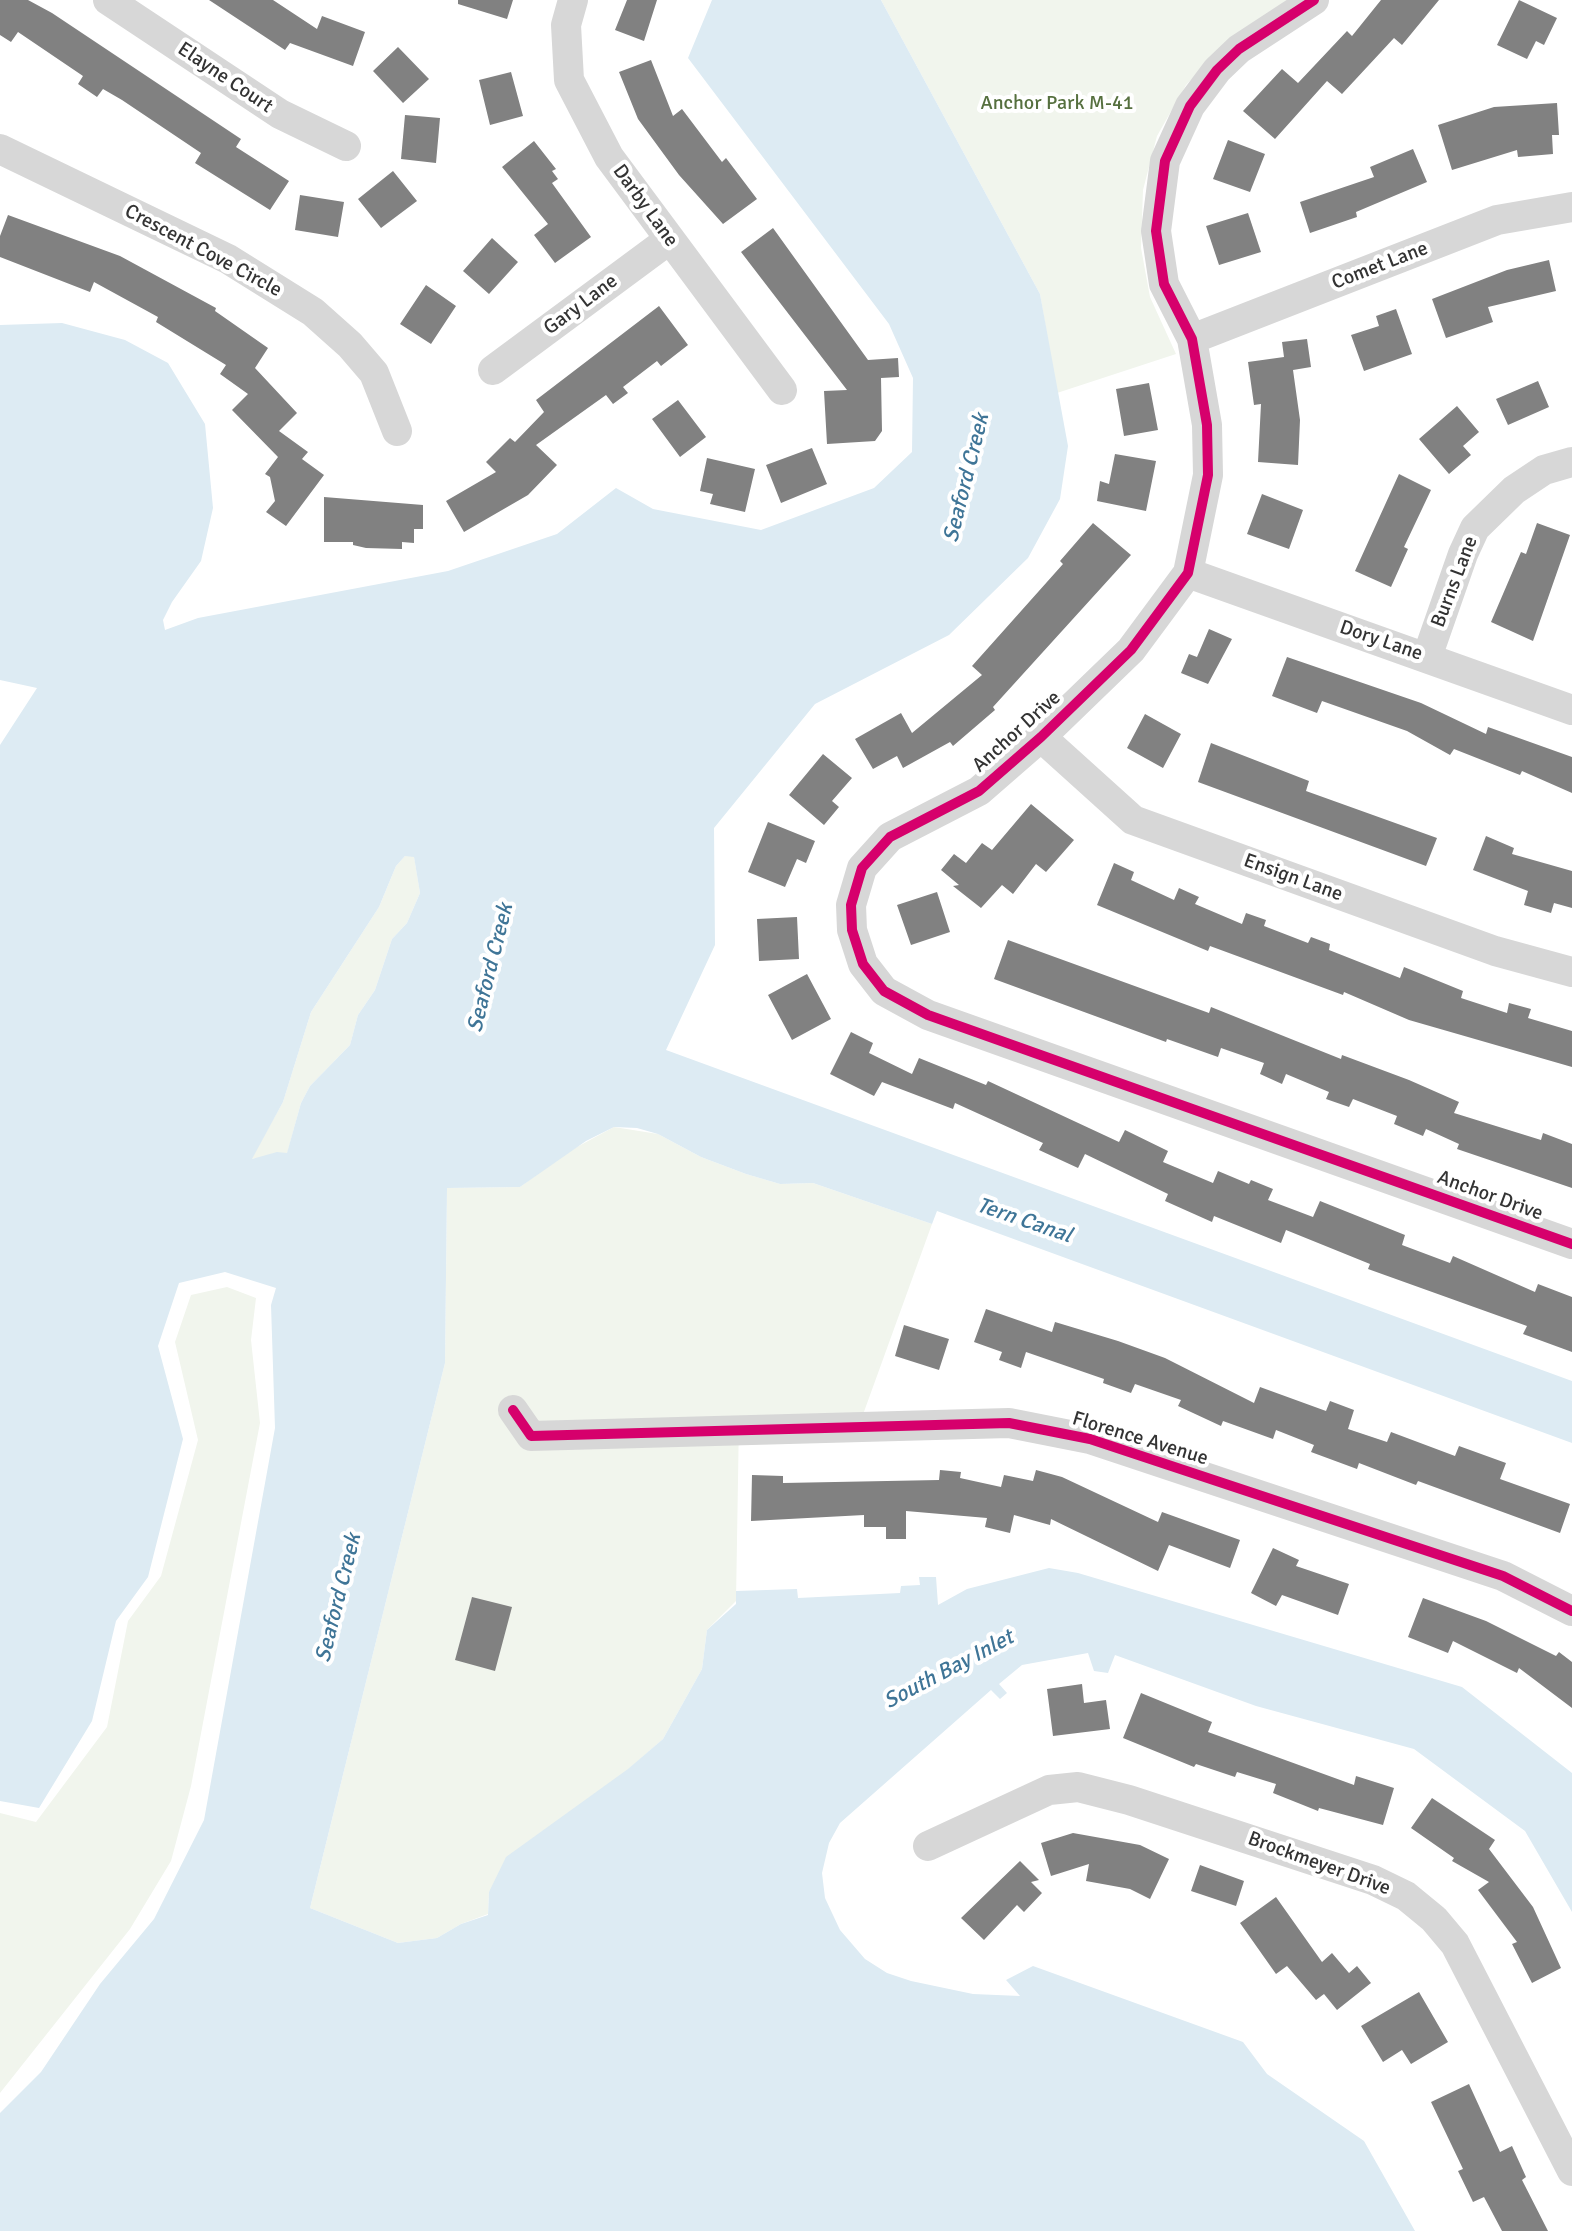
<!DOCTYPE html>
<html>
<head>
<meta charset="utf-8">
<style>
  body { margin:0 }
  canvas { display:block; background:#fff }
</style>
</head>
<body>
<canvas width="1572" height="2231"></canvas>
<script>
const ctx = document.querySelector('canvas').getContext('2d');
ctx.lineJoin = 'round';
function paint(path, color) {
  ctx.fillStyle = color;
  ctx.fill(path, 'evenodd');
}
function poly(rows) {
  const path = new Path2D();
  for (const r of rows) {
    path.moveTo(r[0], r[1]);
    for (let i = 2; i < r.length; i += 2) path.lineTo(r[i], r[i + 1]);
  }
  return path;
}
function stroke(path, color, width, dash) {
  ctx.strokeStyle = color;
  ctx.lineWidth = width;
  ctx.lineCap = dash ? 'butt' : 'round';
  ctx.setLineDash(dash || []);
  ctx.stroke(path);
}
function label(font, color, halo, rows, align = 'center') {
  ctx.font = font + ' Signika,sans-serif';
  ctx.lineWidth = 8;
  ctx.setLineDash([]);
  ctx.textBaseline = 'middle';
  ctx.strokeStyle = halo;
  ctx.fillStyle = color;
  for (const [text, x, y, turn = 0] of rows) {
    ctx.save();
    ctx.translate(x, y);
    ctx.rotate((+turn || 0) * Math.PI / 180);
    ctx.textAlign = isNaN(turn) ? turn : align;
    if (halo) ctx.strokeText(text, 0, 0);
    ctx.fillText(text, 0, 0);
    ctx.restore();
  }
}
const green = poly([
  [881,0,1294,0,1225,45,1186,85,1157,136,1143,190,1141,248,1150,297,1176,354,1057,393,1040,294],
  [405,856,414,856,420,893,407,923,392,939,375,990,358,1015,350,1045,310,1086,301,1103,287,1154,251,1159,283,1102,311,1012,379,907,396,866],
  [614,1127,658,1134,701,1157,746,1174,780,1184,813,1183,932,1224,861,1420,739,1419,736,1601,707,1630,702,1669,663,1739,489,1892,488,1914,461,1924,437,1938,398,1943,310,1908,445,1363,447,1188,520,1187,564,1154],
  [227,1287,256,1298,251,1340,260,1423,191,1786,171,1861,130,1929,0,2093,0,1813,36,1822,107,1727,128,1621,161,1576,198,1440,175,1342,191,1295]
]);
const water = poly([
  [712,0,881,0,1040,294,1068,446,1060,499,1028,558,949,635,815,704,714,828,715,945,666,1050,1572,1381,1572,1443,937,1211,932,1224,813,1183,780,1184,746,1174,701,1157,658,1134,637,1128,614,1127,586,1141,520,1187,447,1188,445,1363,310,1908,398,1943,437,1938,461,1924,488,1915,489,1892,506,1857,628,1769,663,1739,702,1669,707,1630,736,1604,736,1591,797,1589,798,1598,900,1593,901,1586,920,1585,919,1577,936,1577,938,1605,967,1589,1049,1568,1078,1573,1462,1687,1572,1773,1572,1912,1525,1831,1414,1749,1256,1706,1115,1655,1108,1673,1094,1671,1088,1653,1022,1665,999,1684,1007,1693,1000,1699,991,1690,840,1823,829,1843,822,1873,825,1898,840,1930,865,1959,887,1973,911,1981,973,1994,1020,1996,1006,1980,1033,1966,1243,2042,1267,2074,1364,2141,1415,2231,0,2231,0,2113,41,2072,100,1984,154,1919,204,1820,275,1428,271,1305,276,1288,225,1272,179,1283,158,1346,183,1439,148,1577,116,1621,92,1721,39,1808,0,1801,0,745,37,688,0,680,0,325,62,323,125,340,168,363,205,424,213,508,201,561,172,602,163,620,165,630,198,618,448,571,557,534,616,488,653,509,761,530,874,488,912,452,913,378,889,324,688,58],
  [405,856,414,857,420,893,407,923,392,939,375,990,358,1015,350,1045,310,1086,301,1103,287,1153,277,1152,252,1159,283,1102,311,1012,379,907,396,866]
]);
const building = poly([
  [0,0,28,0,52,13,241,139,236,147,289,181,270,210,195,163,201,153,122,100,103,89,97,97,78,84,83,76,18,32,11,42,0,35],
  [209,0,273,0,317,29,322,16,365,32,353,66,290,43,285,50],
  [458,0,513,0,507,19,458,4],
  [627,0,657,0,644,41,615,30],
  [1381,0,1439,0,1402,45,1394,38,1342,94,1327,81,1275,139,1243,111,1282,69,1298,83,1347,31,1352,36],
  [1519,0,1557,18,1544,45,1536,41,1527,59,1497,45],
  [398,47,429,79,403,103,373,71],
  [651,60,673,116,682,109,722,162,726,158,757,199,723,224,679,175,638,119,619,72],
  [511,72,523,116,490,125,479,80],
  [1557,103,1559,135,1552,135,1553,154,1518,157,1517,150,1452,170,1438,125,1494,107],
  [405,115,440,118,436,163,401,159],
  [1228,140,1265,154,1250,192,1213,179],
  [534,141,556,169,552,171,558,179,552,183,591,237,555,263,534,235,548,224,502,167],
  [1413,149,1427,182,1356,212,1357,217,1310,233,1300,202,1374,177,1370,167],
  [393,171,417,201,381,228,358,199],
  [300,195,344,202,338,237,295,230],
  [1248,213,1261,252,1219,265,1206,226],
  [8,215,120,256,216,308,215,311,268,348,255,368,297,413,279,431,308,452,302,459,324,475,286,526,266,512,275,501,270,477,265,474,278,457,232,410,248,394,220,374,226,365,156,322,158,317,94,282,90,292,0,257,0,236],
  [773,228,868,360,898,358,899,377,881,378,882,431,875,441,827,444,824,391,847,390,741,252],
  [492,238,518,262,489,294,463,271],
  [1549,260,1556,291,1488,307,1493,322,1446,338,1432,299,1507,270],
  [426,285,456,306,431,344,400,324],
  [659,306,688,345,661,366,657,361,623,387,628,393,613,404,606,395,536,445,557,465,528,495,464,532,446,501,496,472,486,462,510,438,515,442,544,412,536,400],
  [1396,309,1412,354,1364,371,1351,335,1379,326,1376,316],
  [1307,339,1311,367,1293,370,1300,420,1298,465,1258,462,1261,404,1254,405,1248,362,1284,357,1282,342],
  [1538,381,1549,407,1508,425,1496,399],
  [1149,383,1158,430,1124,436,1116,389],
  [678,400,706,437,680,457,652,419],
  [1457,406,1479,432,1463,446,1471,455,1449,474,1419,439],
  [812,448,827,484,781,503,766,465],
  [1115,454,1156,461,1146,511,1097,501,1100,481,1109,484],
  [707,458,755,469,745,512,710,504,713,494,700,491],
  [1399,474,1431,490,1404,547,1408,549,1391,587,1355,571],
  [1262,494,1303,510,1289,549,1247,534],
  [324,497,423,505,423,529,414,529,414,543,402,542,402,549,366,548,353,545,353,542,324,542],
  [1093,523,1131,555,993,707,995,710,953,746,950,742,903,768,897,756,873,769,855,739,901,713,912,733,982,675,972,666,1063,564,1060,561],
  [1537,523,1570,535,1533,641,1491,622,1521,552,1526,554],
  [1209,629,1232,639,1208,684,1181,673,1189,654,1197,657],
  [1287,657,1421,703,1486,734,1488,727,1572,757,1572,793,1522,771,1520,775,1454,749,1450,755,1407,731,1322,701,1317,713,1272,696],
  [1145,714,1181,734,1163,768,1127,748],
  [1211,743,1309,781,1306,791,1437,838,1426,866,1198,782],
  [823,754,852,778,832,801,839,807,824,825,789,795],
  [1031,804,1074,840,1046,872,1036,864,1013,894,1002,885,981,908,953,886,959,885,941,870,954,854,966,863,982,843,992,850],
  [768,822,815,841,806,863,797,859,785,887,748,872],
  [1486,836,1514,848,1512,854,1572,871,1572,908,1554,903,1551,913,1524,905,1528,891,1473,870],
  [1114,863,1134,872,1131,880,1174,900,1179,888,1199,897,1195,904,1242,924,1246,913,1266,920,1264,926,1308,943,1311,937,1330,944,1329,950,1400,978,1404,967,1463,991,1461,998,1507,1013,1509,1003,1531,1009,1528,1018,1572,1031,1572,1067,1409,1020,1344,992,1343,995,1210,946,1208,951,1097,905],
  [937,892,950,932,911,945,897,905],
  [797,917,799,959,759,961,757,919],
  [1008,940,1209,1013,1211,1007,1341,1059,1342,1055,1409,1080,1459,1102,1454,1113,1541,1140,1543,1133,1572,1144,1572,1188,1457,1149,1459,1144,1426,1129,1423,1136,1394,1124,1397,1116,1353,1099,1349,1107,1326,1099,1329,1092,1286,1074,1282,1084,1260,1074,1264,1063,1221,1048,1218,1057,1167,1039,1166,1042,994,979],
  [807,974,831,1019,792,1040,768,995],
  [851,1032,873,1043,869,1053,912,1074,919,1058,986,1085,988,1081,1119,1142,1125,1130,1168,1151,1163,1162,1213,1183,1218,1171,1249,1184,1251,1180,1273,1189,1268,1200,1313,1217,1320,1201,1405,1235,1402,1245,1450,1263,1453,1256,1535,1292,1538,1284,1572,1297,1572,1352,1523,1334,1527,1326,1368,1269,1370,1264,1286,1230,1281,1243,1214,1216,1212,1222,1165,1201,1168,1194,1085,1154,1078,1168,1039,1150,1043,1143,955,1103,953,1109,882,1082,874,1096,830,1074],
  [986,1309,1052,1332,1055,1322,1118,1341,1165,1358,1254,1403,1260,1387,1326,1411,1330,1401,1354,1410,1348,1429,1387,1442,1391,1432,1455,1456,1459,1446,1506,1463,1500,1479,1570,1504,1560,1533,1418,1481,1416,1485,1359,1463,1357,1469,1311,1452,1314,1445,1276,1430,1273,1439,1223,1421,1221,1426,1178,1406,1181,1400,1135,1384,1131,1393,1103,1383,1104,1379,1026,1352,1021,1368,999,1360,1002,1352,974,1342],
  [904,1325,949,1339,939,1370,895,1356],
  [940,1470,961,1472,960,1478,1001,1487,1004,1475,1033,1481,1036,1470,1062,1477,1158,1522,1162,1512,1240,1540,1230,1568,1169,1545,1158,1571,1051,1519,1050,1525,1014,1515,1010,1533,985,1527,987,1518,906,1511,906,1539,886,1539,886,1527,864,1527,864,1515,751,1521,752,1475,783,1476,783,1483,939,1480],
  [1273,1548,1299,1560,1296,1566,1349,1584,1338,1615,1282,1595,1276,1606,1251,1593],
  [472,1597,512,1607,495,1671,455,1660],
  [1423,1598,1486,1621,1556,1656,1559,1652,1572,1662,1572,1708,1519,1668,1517,1673,1453,1641,1448,1653,1408,1637],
  [1082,1684,1084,1703,1106,1700,1110,1729,1053,1736,1047,1689],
  [1141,1693,1212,1722,1208,1732,1354,1785,1356,1776,1394,1788,1383,1825,1319,1808,1318,1811,1273,1793,1276,1784,1237,1772,1235,1777,1196,1764,1194,1767,1123,1738],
  [1432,1798,1495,1840,1489,1849,1533,1907,1561,1968,1532,1983,1512,1944,1517,1942,1478,1890,1489,1882,1452,1861,1454,1858,1411,1828],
  [1073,1833,1140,1845,1169,1859,1150,1899,1130,1889,1086,1881,1089,1864,1051,1876,1041,1843],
  [1020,1861,1039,1880,1031,1882,1042,1893,1024,1912,1017,1905,984,1940,961,1918],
  [1200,1865,1244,1881,1236,1906,1191,1891],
  [1276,1897,1322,1962,1332,1953,1349,1973,1357,1966,1371,1983,1337,2010,1324,1994,1316,2000,1287,1966,1276,1974,1240,1923],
  [1419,1992,1448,2042,1411,2064,1402,2050,1383,2062,1361,2026],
  [1469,2084,1500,2152,1512,2146,1526,2177,1522,2180,1548,2231,1502,2231,1484,2197,1473,2202,1458,2171,1463,2169,1431,2102]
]);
const minor = poly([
  [108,0,280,114,346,146],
  [573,0,566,25,569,80,609,157,782,390],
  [1314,0,1239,49,1217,70,1190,106,1165,161,1156,231,1164,284,1192,339,1207,425,1208,475,1188,573,1131,650,1041,737,979,791,890,837,862,868,851,905,852,930,863,964,884,991,928,1015,1572,1244],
  [0,149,228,259,313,312,350,345,374,373,397,431],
  [1192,339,1497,220,1572,207],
  [493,370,670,239],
  [1188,573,1572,710],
  [1427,657,1463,554,1475,528,1514,490,1544,470,1572,462],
  [1041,737,1133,820,1495,951,1572,972],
  [513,1410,531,1436,1009,1423,1090,1439,1503,1576,1572,1611],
  [928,1846,1049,1790,1078,1787,1129,1800,1373,1880,1406,1896,1434,1919,1455,1944,1572,2171]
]);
const cycleway = poly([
  [1314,0,1239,49,1217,70,1190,106,1165,161,1156,231,1164,284,1192,339,1207,425,1208,475,1188,573,1131,650,1041,737,979,791,890,837,862,868,851,905,852,930,863,964,884,991,928,1015,1572,1244],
  [513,1410,531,1436,1009,1423,1090,1439,1503,1576,1572,1611]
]);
const streetNames = [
  ["Elayne Court",225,78,34],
  ["Darby Lane",645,206,54],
  ["Crescent Cove Circle",203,251,28],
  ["Comet Lane",1380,266,-21],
  ["Gary Lane",581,305,-37],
  ["Burns Lane",1455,582,-69],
  ["Dory Lane",1381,641,19],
  ["Anchor Drive",1017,732,-42],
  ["Ensign Lane",1293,878,20],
  ["Anchor Drive",1490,1196,20],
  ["Florence Avenue",1140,1439,17],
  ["Brockmeyer Drive",1319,1864,20]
];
const parkNames = [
  ["Anchor Park M-41",1057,104]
];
const waterNames = [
  ["Seaford Creek",967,478,-76],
  ["Seaford Creek",491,968,-76],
  ["Tern Canal",1024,1221,19],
  ["Seaford Creek",339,1598,-76],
  ["South Bay Inlet",949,1670,-28]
];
paint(green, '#f1f5ed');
paint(water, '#ddebf3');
paint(building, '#818181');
stroke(minor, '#d7d7d7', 30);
stroke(cycleway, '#d6006c', 10);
label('20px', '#333', '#fff', streetNames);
label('20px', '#56703f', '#fff', parkNames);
label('italic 22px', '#3f7597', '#fff', waterNames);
</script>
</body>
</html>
